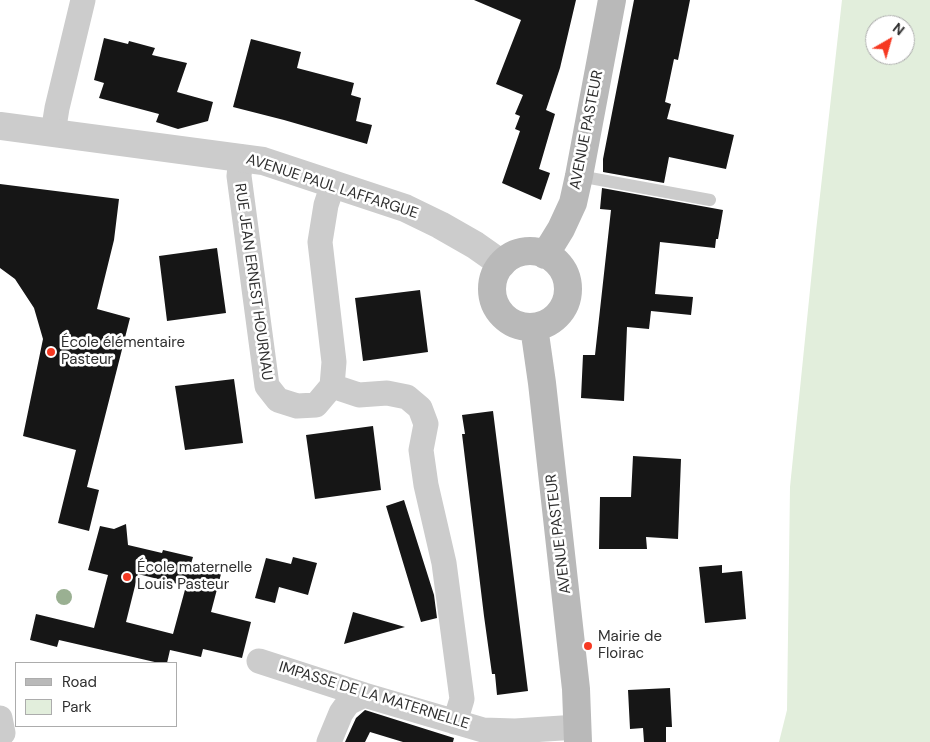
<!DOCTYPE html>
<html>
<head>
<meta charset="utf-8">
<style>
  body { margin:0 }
  #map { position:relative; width:930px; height:742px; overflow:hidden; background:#fff; font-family:"DM Sans",sans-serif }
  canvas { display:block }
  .legend { position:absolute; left:15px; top:662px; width:162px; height:65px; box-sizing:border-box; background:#fff; border:1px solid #acacac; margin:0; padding:6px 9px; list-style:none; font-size:15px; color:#2f2f2f }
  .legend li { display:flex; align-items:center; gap:10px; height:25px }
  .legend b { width:25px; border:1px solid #acacac }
  .north { position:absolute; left:865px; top:15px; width:50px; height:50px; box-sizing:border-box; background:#fff; border:1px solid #acacac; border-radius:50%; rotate:38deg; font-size:14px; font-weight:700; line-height:20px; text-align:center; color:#2f2f2f }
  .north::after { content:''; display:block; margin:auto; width:18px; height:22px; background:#f63922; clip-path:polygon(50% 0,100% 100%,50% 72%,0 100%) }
</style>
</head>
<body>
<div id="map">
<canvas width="930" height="742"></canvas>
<ul class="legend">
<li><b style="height:6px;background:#b9b9b9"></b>Road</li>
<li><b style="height:14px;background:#e2eedc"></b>Park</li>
</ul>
<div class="north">N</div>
</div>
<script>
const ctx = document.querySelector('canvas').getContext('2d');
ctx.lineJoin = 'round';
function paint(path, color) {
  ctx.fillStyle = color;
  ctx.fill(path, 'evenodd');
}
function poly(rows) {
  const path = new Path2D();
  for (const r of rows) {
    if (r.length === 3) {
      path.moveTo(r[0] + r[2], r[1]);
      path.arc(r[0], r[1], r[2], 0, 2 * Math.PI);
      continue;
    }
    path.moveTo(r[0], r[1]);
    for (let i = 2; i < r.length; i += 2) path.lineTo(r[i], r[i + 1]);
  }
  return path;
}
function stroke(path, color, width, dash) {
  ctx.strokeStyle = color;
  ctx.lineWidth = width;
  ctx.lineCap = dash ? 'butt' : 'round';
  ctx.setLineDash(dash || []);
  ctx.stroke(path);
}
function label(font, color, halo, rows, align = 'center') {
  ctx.font = font + ' "DM Sans",sans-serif';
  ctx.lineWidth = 5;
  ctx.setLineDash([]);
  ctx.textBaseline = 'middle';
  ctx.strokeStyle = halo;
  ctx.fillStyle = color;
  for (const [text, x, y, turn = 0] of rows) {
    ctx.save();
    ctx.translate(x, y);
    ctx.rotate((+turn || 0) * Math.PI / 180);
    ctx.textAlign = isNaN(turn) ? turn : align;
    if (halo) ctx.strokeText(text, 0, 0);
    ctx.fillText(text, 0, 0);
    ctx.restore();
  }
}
const green = poly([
  [842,0,930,0,930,742,779,742,787,710,790,487,816,231],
  [875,25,905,25,905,55,875,55]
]);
const building = poly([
  [474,0,576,0,560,68,546,110,555,114,539,169,550,173,541,200,502,183,520,131,515,129,520,116,515,114,523,95,496,84,521,20],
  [634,0,690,0,678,60,674,59,665,102,671,104,667,119,734,135,726,169,669,157,664,183,603,172,603,159],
  [104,38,128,44,129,41,155,48,152,55,187,63,177,92,213,102,208,121,178,129,156,122,159,114,99,98,104,83,94,80],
  [251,39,301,52,297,68,354,83,351,95,361,98,356,121,372,125,367,144,284,120,233,107],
  [0,184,119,199,114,240,97,309,130,318,87,487,99,490,89,531,58,523,76,450,23,436,43,339,34,308,15,279,0,268],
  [602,188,723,210,718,239,716,239,715,248,660,242,655,294,693,297,691,315,651,311,649,329,627,327,624,401,581,398,583,355,595,355,611,210,600,209],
  [217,248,226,313,167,321,159,256],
  [420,290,428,352,363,361,355,298],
  [234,379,243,443,185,450,175,386],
  [493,411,528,691,497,695,495,674,492,674,484,616,462,434,465,434,462,415],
  [373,426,381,490,315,499,306,435],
  [633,456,681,459,678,539,646,537,647,549,599,549,600,497,631,497],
  [404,500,434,595,437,618,421,622,386,506],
  [126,524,128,545,162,553,163,550,193,557,190,567,221,574,211,612,251,622,242,658,203,649,201,657,170,650,167,663,159,663,59,640,57,647,30,640,36,614,94,628,108,575,88,570,100,526,114,529],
  [138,574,186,586,173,634,126,622],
  [293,557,317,563,308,595,279,587,275,603,255,598,266,558,291,564],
  [722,565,722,573,742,571,746,619,705,623,699,567],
  [353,612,405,627,344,644],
  [670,688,672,727,666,727,666,742,644,742,643,728,630,729,628,690],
  [365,710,454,738,453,742,403,742,370,732,365,742,345,742,356,718]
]);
const service = poly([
  [579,176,710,200]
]);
const minor = poly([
  [53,133,57,108,83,0],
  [241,157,239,176,267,386,278,400,297,406,316,405,332,386,334,362,320,242,326,205,333,184],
  [332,386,359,395,387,393,407,397,420,408,426,424,421,450,426,485,444,563,462,699,455,722],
  [259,661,364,695,483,730,515,731,578,727],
  [0,718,3,733],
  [329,742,341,713,348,703,364,695]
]);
const tertiary = poly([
  [0,126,263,161,405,208,440,225,475,245,502,264]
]);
const secondary = poly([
  [530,289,38],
  [545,255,561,229,573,203,579,176,612,0],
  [534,327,542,383,576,689,578,742]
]);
const trees = [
  [64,597]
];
const markers = [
  [51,352,5,"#f63922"],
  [127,577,5,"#f63922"],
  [588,646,5,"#f63922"]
];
const streetNames = [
  ["AVENUE PASTEUR",587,130,-79],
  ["AVENUE PAUL LAFFARGUE",332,187,18],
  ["RUE JEAN ERNEST HOURNAU",253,282,82],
  ["AVENUE PASTEUR",559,534,-97],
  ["IMPASSE DE LA MATERNELLE",374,696,17]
];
const poiNames = [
  ["École élémentaire",61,343],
  ["Pasteur",61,360],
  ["École maternelle",137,568],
  ["Louis Pasteur",137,585],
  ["Mairie de",598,637],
  ["Floirac",598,654]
];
paint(green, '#e2eedc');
paint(building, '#161616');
stroke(service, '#ccc', 12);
stroke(minor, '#ccc', 25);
stroke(tertiary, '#ccc', 28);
stroke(secondary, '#b9b9b9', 28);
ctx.fillStyle = '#9ab092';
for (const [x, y] of trees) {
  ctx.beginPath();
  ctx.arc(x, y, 8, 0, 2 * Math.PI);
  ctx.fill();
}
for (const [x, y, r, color] of markers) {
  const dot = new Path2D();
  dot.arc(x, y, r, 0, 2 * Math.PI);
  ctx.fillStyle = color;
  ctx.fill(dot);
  stroke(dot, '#fff', 2);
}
label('15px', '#2f2f2f', '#fff', streetNames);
label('15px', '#2f2f2f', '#fff', poiNames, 'left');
</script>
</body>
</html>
